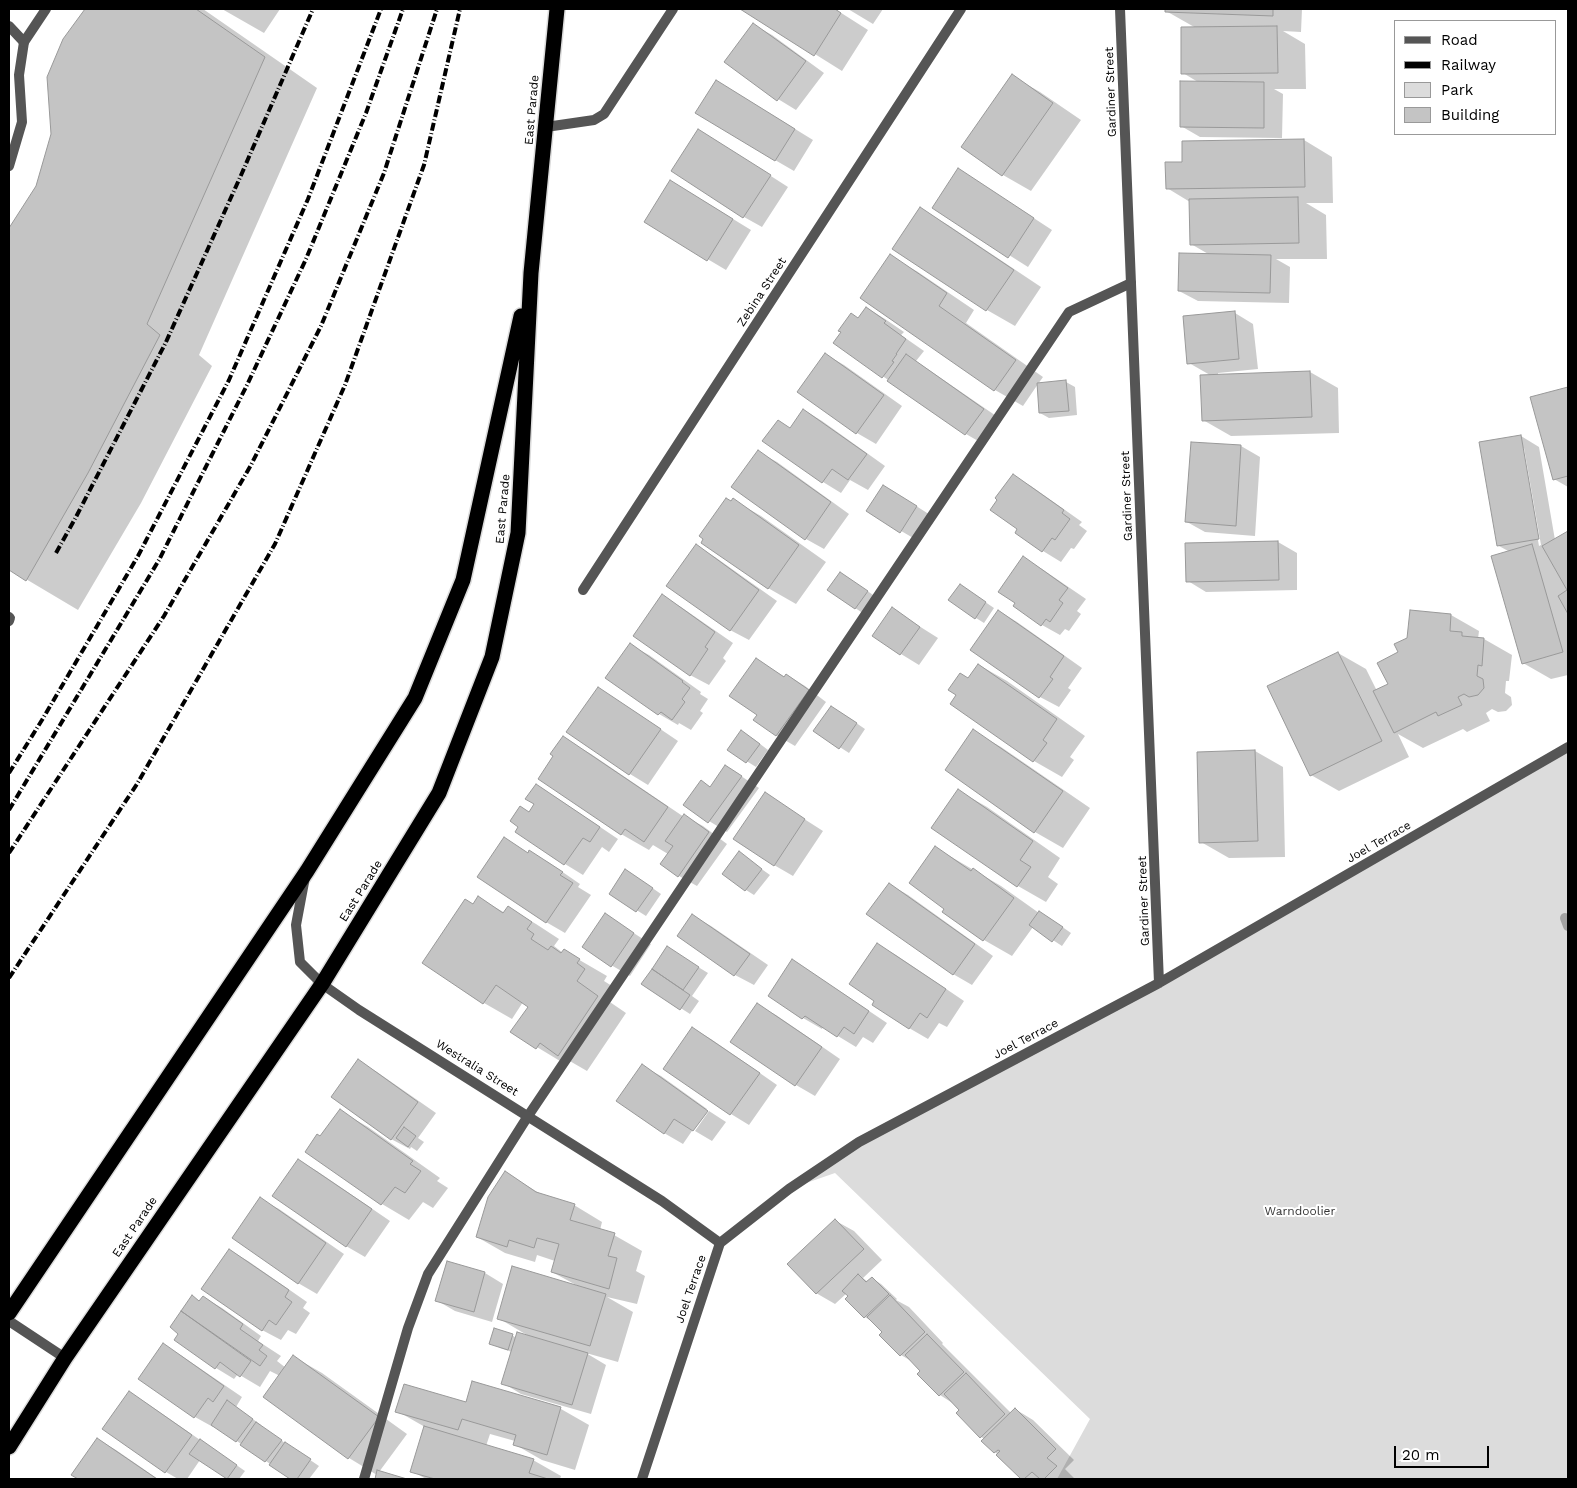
<!DOCTYPE html>
<html>
<head>
<meta charset="utf-8">
<style>
  body { margin:0 }
  #map { position:relative; width:1577px; height:1488px; overflow:hidden; background:#fff; font-family:"Work Sans",sans-serif }
  canvas { display:block }
  .frame { position:absolute; inset:0; border:10px solid #000; pointer-events:none }
  .legend { position:absolute; left:1394px; top:20px; width:162px; height:115px; box-sizing:border-box; background:#fff; border:1px solid #999; margin:0; padding:6px 9px; list-style:none; font-size:15px; color:#000 }
  .legend li { display:flex; align-items:center; gap:10px; height:25px }
  .legend b { width:25px; border:1px solid #999 }
  .scale { position:absolute; left:1394px; top:1446px; width:95px; height:22px; box-sizing:border-box; border:2px solid #000; border-top:0; padding-left:6px; font-size:15px; line-height:18px; white-space:nowrap; color:#000; -webkit-text-stroke:4px #fff; paint-order:stroke }
</style>
</head>
<body>
<div id="map">
<canvas width="1577" height="1488"></canvas>
<div class="frame"></div>
<ul class="legend">
<li><b style="height:6px;background:#555"></b>Road</li>
<li><b style="height:6px;background:#000"></b>Railway</li>
<li><b style="height:14px;background:#dcdcdc"></b>Park</li>
<li><b style="height:14px;background:#c4c4c4"></b>Building</li>
</ul>
<div class="scale">20 m</div>
</div>
<script>
const ctx = document.querySelector('canvas').getContext('2d');
ctx.lineJoin = 'round';
function paint(path, color) {
  ctx.fillStyle = color;
  ctx.fill(path, 'evenodd');
}
function poly(rows) {
  const path = new Path2D();
  for (const r of rows) {
    path.moveTo(r[0], r[1]);
    for (let i = 2; i < r.length; i += 2) path.lineTo(r[i], r[i + 1]);
  }
  return path;
}
function stroke(path, color, width, dash) {
  ctx.strokeStyle = color;
  ctx.lineWidth = width;
  ctx.lineCap = dash ? 'butt' : 'round';
  ctx.setLineDash(dash || []);
  ctx.stroke(path);
}
function label(font, color, halo, rows, align = 'center') {
  ctx.font = font + ' "Work Sans",sans-serif';
  ctx.lineWidth = 4;
  ctx.setLineDash([]);
  ctx.textBaseline = 'middle';
  ctx.strokeStyle = halo;
  ctx.fillStyle = color;
  for (const [text, x, y, turn = 0] of rows) {
    ctx.save();
    ctx.translate(x, y);
    ctx.rotate((+turn || 0) * Math.PI / 180);
    ctx.textAlign = isNaN(turn) ? turn : align;
    if (halo) ctx.strokeText(text, 0, 0);
    ctx.fillText(text, 0, 0);
    ctx.restore();
  }
}
const green = poly([
  [1568,747,1568,1479,1057,1479,1090,1419,835,1173,789,1189,859,1142,1159,983]
]);
const shadow = poly([
  [86,9,203,9,317,88,199,355,212,366,141,503,78,610,9,569,9,231,37,187,52,134,64,40],
  [222,9,280,9,264,33],
  [743,9,835,9,868,30,842,71],
  [848,9,883,9,873,24],
  [1166,9,1302,9,1301,32,1283,31,1305,44,1306,89,1274,89,1283,94,1282,138,1200,137,1181,126,1198,82,1183,73,1196,28,1166,11],
  [754,25,772,35,824,73,796,110,778,99],
  [1012,76,1040,92,1081,120,1031,191,1003,175,963,147],
  [735,92,813,140,794,171,775,160],
  [699,130,788,187,762,227,744,217],
  [1304,140,1332,157,1333,203,1306,203,1326,215,1327,259,1276,259,1290,267,1289,303,1198,301,1179,291,1210,255,1191,244,1190,202,1167,188,1183,163,1183,142],
  [977,181,1052,230,1028,267,933,207],
  [689,192,751,230,726,270,645,222],
  [920,209,948,225,1041,287,1015,326,987,310],
  [890,256,918,272,974,310,966,323,1043,377,1038,384,1066,382,1075,387,1077,415,1049,418,1040,413,1038,384,1023,406,995,390,861,298],
  [867,308,885,319,904,332,901,335,924,351,916,361,1002,420,985,445,966,434,835,343,859,319],
  [1235,313,1253,324,1258,369,1218,373,1218,375,1310,372,1338,388,1339,433,1231,436,1203,420,1210,375,1189,363],
  [825,354,844,365,902,406,876,444,857,433,799,392],
  [1568,388,1568,487,1554,479,1531,398],
  [804,410,822,421,885,466,868,490,850,480,841,493,823,482,764,441,791,429],
  [1521,436,1539,447,1555,540,1568,533,1568,675,1551,679,1523,663,1510,552,1499,546],
  [1522,448,1524,448,1541,545,1539,546],
  [1192,443,1241,446,1260,457,1255,536,1205,532,1187,522],
  [758,452,777,462,849,514,824,549,806,539],
  [1013,476,1031,486,1082,522,1079,525,1087,531,1074,549,1071,548,1061,562,1043,551,1016,533,1019,528],
  [902,497,935,518,920,542,867,511],
  [733,500,761,516,826,562,796,604,768,588,731,503],
  [1278,542,1297,553,1297,590,1206,592,1188,581],
  [696,546,715,557,777,601,749,640,730,630],
  [1023,558,1042,569,1086,599,1077,611,1081,614,1069,631,1065,629,1060,635,1042,625],
  [850,579,876,597,864,614,829,590],
  [969,591,994,608,984,623,976,618],
  [662,596,681,607,733,643,723,658,726,661,709,685,690,675],
  [892,609,938,638,919,665,901,654],
  [999,611,1017,622,1082,668,1068,688,1071,690,1059,707,1040,697,972,649],
  [1451,615,1479,631,1478,639,1484,639,1512,655,1509,681,1506,681,1505,693,1511,697,1512,705,1506,711,1498,712,1492,709,1486,713,1490,721,1467,732,1463,729,1423,748,1398,734,1409,757,1339,791,1311,775,1338,653,1366,669,1377,691,1389,684,1399,653],
  [630,645,649,655,701,692,700,694,708,699,700,711,703,713,691,730,679,723,678,725,659,714,607,677],
  [757,660,785,677,787,675,805,686,826,702,795,746,776,735,759,715],
  [979,665,1007,681,1085,736,1070,757,1074,760,1062,777,1034,761,951,704],
  [616,699,678,741,648,785,630,774,568,732],
  [840,712,865,729,849,753,815,731],
  [973,731,1001,747,1090,808,1063,848,1035,832],
  [751,737,768,750,756,767,729,750],
  [563,738,591,754,684,817,684,816,703,826,727,844,697,886,679,876,668,854,653,845,649,850,621,834,555,756],
  [1255,751,1283,767,1285,857,1229,858,1201,842],
  [726,766,759,788,727,832,709,821,701,782,711,787],
  [959,791,987,807,1060,858,1048,877,1058,884,1046,902,1018,886,933,828],
  [765,794,823,831,793,876,774,865],
  [554,796,618,839,609,852,602,847,583,875,565,864,517,831,530,813],
  [504,839,529,854,530,852,548,862,580,884,578,887,591,895,565,933,546,922],
  [936,848,1001,886,1039,913,1048,917,1071,933,1062,946,1033,927,1012,956,984,940,944,911,946,909],
  [739,853,770,875,754,895,746,890],
  [635,876,661,894,646,916,611,894],
  [889,884,908,895,993,956,972,985,953,974],
  [479,898,505,913,509,908,536,924,559,939,554,946,563,953,564,951,607,976,604,981,612,986,604,998,626,1013,587,1071,568,1060,565,1064,512,1032,529,1006,523,1002,512,1019,484,1003,424,962],
  [605,915,651,944,630,976,611,965],
  [693,916,711,926,768,965,754,985,735,975,678,936],
  [877,944,896,955,964,1001,947,1027,939,1023,928,1039,909,1028],
  [667,948,708,973,692,996,699,1001,690,1014,643,984],
  [793,961,811,972,887,1023,873,1043,863,1037,856,1047,823,1027,822,1029,803,1018],
  [757,1005,776,1015,840,1059,815,1096,796,1085,732,1042],
  [692,1028,711,1039,777,1085,749,1125,731,1114,665,1069],
  [358,1061,377,1072,436,1113,418,1138,424,1142,417,1151,411,1147,410,1149,391,1139],
  [642,1066,661,1076,707,1109,683,1144,664,1133],
  [340,1111,368,1127,440,1178,437,1181,448,1188,433,1208,423,1202,409,1220,382,1204,307,1152,321,1138],
  [709,1111,726,1122,712,1141,695,1131],
  [298,1160,317,1171,390,1221,365,1257,346,1246],
  [506,1173,544,1196,574,1205,602,1222,600,1230,614,1235,642,1251,636,1271,645,1276,637,1304,607,1297,633,1312,618,1362,586,1353,606,1365,591,1414,521,1394,503,1383,512,1352,500,1348,491,1343,512,1335,516,1338,527,1335,498,1318,578,1286,552,1272,555,1261,537,1255,535,1262,505,1253,477,1237],
  [260,1199,279,1209,344,1254,317,1294,298,1283],
  [836,1221,854,1231,882,1260,863,1278,868,1282,872,1278,881,1284,897,1299,896,1300,909,1307,943,1343,942,1344,1011,1413,1015,1409,1033,1420,1074,1460,1065,1469,1074,1478,1073,1479,1023,1479,995,1452,985,1439,981,1437,954,1404,940,1395,922,1371,913,1362,901,1355,884,1332,874,1323,865,1317,846,1299,850,1296,847,1293,835,1304,816,1293],
  [229,1250,248,1261,307,1302,303,1308,310,1313,296,1334,288,1330,281,1340,262,1330],
  [447,1262,485,1273,503,1284,492,1322,455,1311,436,1300],
  [192,1297,200,1302,203,1297,222,1308,261,1336,258,1341,281,1356,277,1361,286,1368,294,1357,322,1373,407,1434,379,1472,403,1479,376,1479,377,1475,349,1458,264,1397,280,1376,270,1371,260,1387,238,1374,234,1379,216,1368,176,1340,180,1334,171,1327],
  [164,1345,182,1356,242,1397,236,1407,261,1425,260,1426,319,1466,309,1479,292,1479,215,1426,213,1427,195,1417],
  [473,1382,561,1409,589,1425,575,1470,542,1460,514,1444,515,1441,490,1434,486,1446,533,1460,561,1476,560,1479,426,1479,412,1471,425,1427,397,1411,467,1404],
  [130,1393,148,1404,245,1471,239,1479,228,1479,200,1460,187,1479,178,1479,166,1472],
  [97,1439,116,1450,158,1479,80,1479,73,1474]
]);
const stream = poly([
  [1565,918,1568,926]
]);
const building = poly([
  [85,9,196,9,265,57,147,324,160,335,88,473,26,581,9,570,9,228,36,186,51,134,47,77,63,39,85,9],
  [740,9,835,9,841,13,814,56,740,9],
  [1165,9,1273,9,1273,16,1165,12,1165,9],
  [753,23,806,61,777,101,724,62,753,23],
  [1277,26,1278,73,1181,74,1181,27,1277,26],
  [1012,74,1053,103,1002,176,961,147,1012,74],
  [716,80,795,129,775,161,695,113,716,80],
  [1180,81,1264,82,1264,128,1180,127,1180,81],
  [698,129,771,175,743,218,671,171,698,129],
  [1304,139,1305,187,1166,189,1165,162,1182,162,1182,141,1304,139],
  [958,168,1034,218,1008,258,932,208,958,168],
  [670,180,733,219,707,261,644,222,670,180],
  [1298,197,1299,243,1190,245,1189,199,1298,197],
  [920,207,1014,270,986,311,892,249,920,207],
  [1179,253,1271,255,1270,293,1178,291,1179,253],
  [890,254,947,293,939,306,1016,360,994,391,860,298,890,254],
  [866,307,886,321,884,323,906,339,896,354,897,354,892,361,894,362,882,378,833,343,841,332,838,331,851,313,858,318,866,307],
  [1235,311,1239,359,1187,364,1183,316,1235,311],
  [825,353,884,395,856,434,797,392,825,353],
  [906,354,984,409,965,435,887,381,906,354],
  [1310,371,1312,417,1202,421,1200,375,1310,371],
  [1066,380,1069,411,1039,413,1037,383,1066,380],
  [1568,387,1568,476,1553,480,1530,397,1568,387],
  [803,409,867,454,848,480,832,469,822,483,762,441,778,420,790,428,803,409],
  [1521,435,1539,539,1497,546,1479,442,1521,435],
  [1191,442,1241,445,1236,526,1185,522,1191,442],
  [758,450,831,502,805,540,731,487,758,450],
  [1013,474,1064,510,1062,513,1070,519,1055,540,1052,538,1042,552,1015,533,1017,529,990,510,997,500,995,498,1013,474],
  [883,485,917,506,900,533,866,511,883,485],
  [726,498,731,501,733,498,799,545,768,589,701,543,703,539,699,536,726,498],
  [1568,531,1568,614,1558,596,1567,590,1542,546,1568,531],
  [1278,541,1279,580,1186,582,1185,543,1278,541],
  [696,544,759,590,730,631,666,586,696,544],
  [1532,544,1563,652,1522,664,1491,556,1532,544],
  [1023,556,1068,588,1059,600,1063,603,1050,622,1046,619,1041,626,1013,606,1015,603,998,592,1023,556],
  [840,572,868,591,855,609,827,590,840,572],
  [960,584,986,602,975,619,948,600,960,584],
  [662,594,715,632,705,647,708,649,690,676,633,636,662,594],
  [892,607,920,627,900,655,872,636,892,607],
  [998,610,1064,656,1050,677,1053,679,1039,698,970,650,998,610],
  [1410,610,1451,614,1450,631,1462,632,1462,636,1484,638,1482,666,1478,665,1477,676,1483,679,1484,688,1478,695,1469,697,1464,694,1458,697,1462,705,1438,716,1436,712,1394,733,1373,691,1388,684,1377,663,1398,652,1394,644,1407,638,1410,610],
  [630,643,683,681,682,682,690,688,682,699,685,702,672,720,661,712,658,715,605,678,630,643],
  [1338,652,1382,741,1310,776,1267,686,1338,652],
  [756,658,784,677,786,674,809,690,776,736,753,720,757,715,729,696,756,658],
  [978,664,1057,719,1043,740,1047,743,1033,762,950,704,956,695,948,690,960,673,968,678,978,664],
  [598,687,661,729,629,775,566,732,598,687],
  [831,706,857,723,839,749,813,731,831,706],
  [973,729,1063,791,1034,833,945,770,973,729],
  [741,730,760,744,746,763,727,750,741,730],
  [563,736,668,807,644,842,625,829,621,835,538,779,553,756,550,754,563,736],
  [1255,750,1258,841,1199,843,1197,752,1255,750],
  [725,765,742,776,708,823,683,805,701,780,710,787,725,765],
  [536,784,600,827,590,842,583,838,564,865,515,832,518,827,510,821,520,806,529,812,534,804,525,799,536,784],
  [958,789,1033,841,1020,860,1031,867,1017,887,931,828,958,789],
  [765,792,805,819,774,866,733,839,765,792],
  [684,814,709,832,678,877,660,864,673,846,665,841,684,814],
  [504,837,528,853,529,850,563,872,560,875,573,883,546,923,477,877,504,837],
  [935,846,971,871,973,868,1014,898,983,941,942,912,944,909,909,883,935,846],
  [739,851,762,869,745,891,722,874,739,851],
  [625,869,653,888,636,912,609,894,625,869],
  [889,883,975,944,953,975,866,914,889,883],
  [478,896,503,913,508,906,532,922,527,929,534,934,531,939,548,950,551,946,561,953,564,949,580,959,577,963,585,969,577,981,598,996,558,1056,540,1043,536,1049,510,1032,528,1007,496,985,483,1004,422,963,465,899,473,904,478,896],
  [1039,911,1063,927,1052,942,1029,925,1039,911],
  [605,913,634,933,611,967,582,947,605,913],
  [692,914,750,954,734,976,677,936,692,914],
  [877,943,946,989,927,1018,920,1013,909,1029,872,1005,874,1001,849,984,877,943],
  [667,946,699,967,683,990,652,969,667,946],
  [792,959,869,1011,854,1034,844,1027,837,1037,805,1016,802,1019,768,996,792,959],
  [652,969,690,995,680,1010,641,984,652,969],
  [757,1003,822,1047,795,1086,730,1042,757,1003],
  [692,1027,760,1073,730,1115,663,1069,692,1027],
  [358,1059,418,1102,391,1140,331,1097,358,1059],
  [642,1064,708,1111,693,1131,674,1119,664,1134,616,1101,642,1064],
  [340,1109,413,1161,410,1164,421,1171,405,1193,395,1187,381,1205,305,1152,317,1134,320,1136,340,1109],
  [404,1127,416,1136,408,1147,396,1138,404,1127],
  [298,1159,372,1209,346,1247,272,1196,298,1159],
  [505,1171,536,1192,575,1204,570,1220,615,1233,608,1256,617,1258,609,1289,551,1272,559,1244,537,1238,534,1248,509,1240,507,1247,476,1237,488,1197,505,1171],
  [260,1197,326,1243,298,1284,232,1238,260,1197],
  [835,1219,864,1249,816,1294,787,1264,835,1219],
  [229,1249,289,1290,285,1297,292,1302,276,1325,269,1320,262,1331,201,1289,229,1249],
  [447,1261,485,1272,474,1312,435,1301,447,1261],
  [512,1266,606,1294,590,1346,497,1319,512,1266],
  [858,1274,866,1282,872,1277,889,1294,864,1318,845,1299,848,1296,842,1291,858,1274],
  [192,1295,199,1301,203,1296,243,1324,240,1329,263,1345,259,1350,267,1356,260,1366,181,1311,192,1295],
  [890,1295,925,1332,900,1356,879,1335,882,1332,867,1317,890,1295],
  [181,1311,251,1361,240,1377,220,1362,215,1369,174,1340,178,1334,170,1327,181,1311],
  [494,1328,513,1334,508,1350,489,1344,494,1328],
  [517,1332,588,1353,572,1405,501,1384,517,1332],
  [927,1334,964,1372,939,1396,917,1374,920,1371,905,1355,927,1334],
  [163,1343,224,1386,213,1402,208,1398,194,1418,138,1379,163,1343],
  [293,1355,379,1417,348,1459,263,1397,293,1355],
  [966,1373,1005,1414,980,1438,956,1413,959,1410,944,1394,966,1373],
  [472,1381,561,1407,547,1455,513,1445,516,1435,462,1419,458,1430,395,1412,404,1384,466,1402,472,1381],
  [129,1391,192,1435,165,1473,102,1429,129,1391],
  [227,1400,253,1419,236,1442,211,1425,227,1400],
  [1015,1408,1056,1449,1047,1458,1057,1466,1044,1479,1040,1479,1032,1472,1024,1479,1021,1479,996,1455,1000,1451,998,1450,994,1453,981,1441,1015,1408],
  [256,1422,282,1440,265,1462,240,1445,256,1422],
  [424,1426,534,1459,529,1473,548,1479,435,1479,410,1472,424,1426],
  [97,1438,157,1479,78,1479,71,1475,97,1438],
  [200,1439,237,1465,227,1479,189,1454,200,1439],
  [285,1442,311,1459,297,1479,290,1479,269,1465,285,1442],
  [377,1470,407,1479,375,1479,377,1470]
]);
const lane = poly([
  [546,127,594,120,604,114,673,9],
  [9,166,22,122,19,75,24,42],
  [9,617,10,618,9,621],
  [9,1321,65,1358],
  [364,1479,408,1328,428,1274,528,1116,1069,312,1131,283]
]);
const street = poly([
  [1120,9,1159,983],
  [9,26,24,42,46,9],
  [583,590,961,9],
  [305,877,296,925,300,962,322,984,359,1010,662,1201,720,1243],
  [642,1479,720,1243,789,1189,859,1142,1159,983,1568,747]
]);
const highway = poly([
  [9,1313,307,871,415,698,463,580,521,316],
  [9,1447,65,1358,322,984,439,793,492,657,518,533,531,273,557,9]
]);
const rail = poly([
  [56,553,76,517,166,342,242,173,313,9],
  [9,773,42,720,138,556,229,380,308,199,381,9],
  [9,810,159,560,248,383,306,259,366,113,403,9],
  [9,853,164,616,251,465,321,326,384,173,437,9],
  [9,978,137,784,275,544,345,385,424,165,460,9]
]);
const streetNames = [
  ["Gardiner Street",1111,92,-92],
  ["East Parade",532,110,-85],
  ["Zebina Street",762,292,-57],
  ["Gardiner Street",1127,496,-92],
  ["East Parade",503,509,-85],
  ["Joel Terrace",1379,842,-30],
  ["East Parade",361,891,-58],
  ["Gardiner Street",1144,901,-92],
  ["Joel Terrace",1026,1039,-28],
  ["Westralia Street",477,1068,32],
  ["East Parade",135,1227,-56],
  ["Joel Terrace",691,1289,-71]
];
const parkNames = [
  ["Warndoolier",1300,1211]
];
paint(green, '#dcdcdc');
paint(shadow, '#0003');
stroke(stream, '#a3a3a3', 10);
paint(building, '#c4c4c4');
stroke(building, '#999', 1);
stroke(highway, '#dbdbdb', 18);
stroke(lane, '#555', 10);
stroke(street, '#555', 10);
stroke(highway, '#000', 15);
stroke(rail, '#000', 4, [8, 2.5, 1, 2.5]);
label('12px', '#000', '#fff', streetNames);
label('12px', '#333', '#fff', parkNames);
</script>
</body>
</html>
